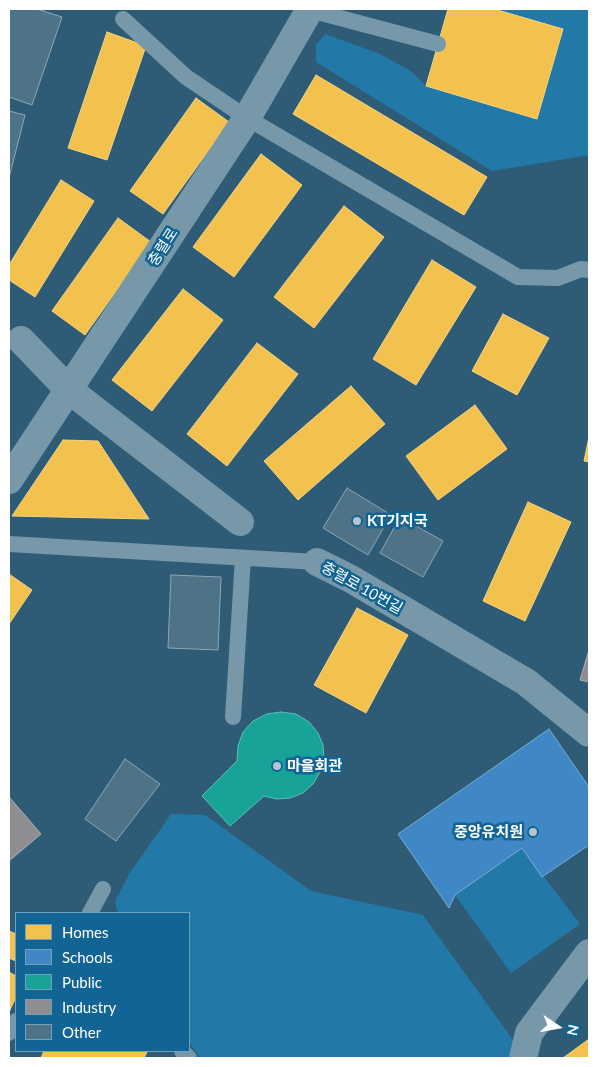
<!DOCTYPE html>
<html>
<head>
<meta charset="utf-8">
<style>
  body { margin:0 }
  #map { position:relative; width:598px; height:1067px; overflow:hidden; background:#2e5c76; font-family:Lato,sans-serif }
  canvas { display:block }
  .frame { position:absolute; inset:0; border:10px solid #fff; pointer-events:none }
  .legend { position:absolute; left:15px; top:912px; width:175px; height:140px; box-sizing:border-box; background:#116493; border:1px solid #70a2be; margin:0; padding:6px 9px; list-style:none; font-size:15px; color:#fff }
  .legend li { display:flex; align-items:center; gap:10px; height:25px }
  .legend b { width:25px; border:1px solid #70a2be }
  .north { position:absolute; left:533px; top:1002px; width:50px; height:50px; -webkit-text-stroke:4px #116493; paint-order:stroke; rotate:102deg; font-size:14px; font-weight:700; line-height:20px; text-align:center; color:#fff }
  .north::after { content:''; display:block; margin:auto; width:18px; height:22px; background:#fff; clip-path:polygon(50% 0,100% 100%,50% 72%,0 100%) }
</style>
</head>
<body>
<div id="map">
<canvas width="598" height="1067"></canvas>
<div class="frame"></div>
<ul class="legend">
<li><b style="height:14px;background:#f2c14e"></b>Homes</li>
<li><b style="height:14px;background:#3f88c5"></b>Schools</li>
<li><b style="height:14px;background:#17a398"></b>Public</li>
<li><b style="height:14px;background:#8d8d92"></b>Industry</li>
<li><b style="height:14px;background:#4e7386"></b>Other</li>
</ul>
<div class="north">N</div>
</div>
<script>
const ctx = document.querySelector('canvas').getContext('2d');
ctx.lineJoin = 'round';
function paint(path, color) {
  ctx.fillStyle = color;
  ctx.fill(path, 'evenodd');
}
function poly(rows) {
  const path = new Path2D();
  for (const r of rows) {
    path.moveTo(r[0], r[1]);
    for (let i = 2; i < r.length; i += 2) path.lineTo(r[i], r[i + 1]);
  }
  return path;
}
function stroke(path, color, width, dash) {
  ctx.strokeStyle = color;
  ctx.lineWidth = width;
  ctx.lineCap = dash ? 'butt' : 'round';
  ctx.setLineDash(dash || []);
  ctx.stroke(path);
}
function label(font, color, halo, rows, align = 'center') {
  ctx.font = font + ' Lato,"Noto Sans KR",sans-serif';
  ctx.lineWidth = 5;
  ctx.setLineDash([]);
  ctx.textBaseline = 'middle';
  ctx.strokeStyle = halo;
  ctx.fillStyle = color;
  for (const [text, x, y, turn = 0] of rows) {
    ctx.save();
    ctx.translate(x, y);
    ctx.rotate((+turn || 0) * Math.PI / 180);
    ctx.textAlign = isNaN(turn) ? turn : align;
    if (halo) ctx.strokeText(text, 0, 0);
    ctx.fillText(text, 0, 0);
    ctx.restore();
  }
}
const green = poly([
  [494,9,589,9,589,155,492,171,316,62,316,45,325,34,380,54,411,71,426,86,537,118,563,29],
  [171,814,205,815,311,891,423,915,518,1047,512,1058,200,1058,189,1042,189,913,118,913,115,902,129,874],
  [522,848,580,924,511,973,455,895]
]);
const homes = poly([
  [448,9,494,9,563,29,537,119,426,86,448,9],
  [107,32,146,46,107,160,68,148,107,32],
  [316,75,487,177,464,215,293,114,316,75],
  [196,98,229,122,163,214,130,191,196,98],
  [261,154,302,185,234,277,193,247,261,154],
  [61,180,94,201,35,297,9,280,9,265,61,180],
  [344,206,384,237,314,328,274,297,344,206],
  [118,218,151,242,85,335,52,311,118,218],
  [432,260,476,287,416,385,373,359,432,260],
  [183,289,223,320,152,411,112,380,183,289],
  [503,314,549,338,517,395,472,371,503,314],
  [257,343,298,374,227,466,187,434,257,343],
  [351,386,385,424,298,500,264,461,351,386],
  [475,405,507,449,438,500,406,456,475,405],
  [589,437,589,462,584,461,589,437],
  [63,440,98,441,149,519,12,516,63,440],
  [528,502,571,522,525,621,483,601,528,502],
  [9,574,32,590,9,624,9,574],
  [357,608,408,635,366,713,314,685,357,608],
  [9,931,16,934,16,961,9,958,9,931],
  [9,972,16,976,16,997,9,1012,9,972],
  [589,1039,589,1058,563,1058,589,1039],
  [44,1051,144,1051,147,1052,144,1058,41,1058,44,1051]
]);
const schools = poly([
  [549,729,589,787,589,845,542,877,522,848,455,895,449,908,398,834,549,729]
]);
const public = poly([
  [281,712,296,714,309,722,318,733,323,745,324,759,320,772,313,784,303,793,290,798,277,799,264,796,230,826,202,796,237,761,238,746,243,732,253,721,267,714,281,712]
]);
const industry = poly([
  [589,650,589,682,580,680,589,650],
  [10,798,41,834,9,861,9,799,10,798]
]);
const building = poly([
  [9,9,37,9,62,17,32,105,9,97,9,9],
  [9,111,25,115,9,178,9,111],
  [347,488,391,515,368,555,323,528,347,488],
  [400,517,443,541,423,577,380,553,400,517],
  [171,575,221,577,218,650,168,648,171,575],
  [125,759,160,784,116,841,85,819,125,759]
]);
const service = poly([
  [310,10,438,44],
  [123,19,186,77,247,118,518,277,558,278,581,269,589,270],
  [9,544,317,562],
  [233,717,243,558],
  [90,913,103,889],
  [9,1033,16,1021],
  [182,1051,189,1058]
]);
const minor = poly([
  [21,340,69,390,240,522],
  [9,480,247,118,310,9],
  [317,562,351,579,526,682,589,733],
  [523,1058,529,1033,589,953]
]);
const markers = [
  [357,521,5,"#b6c6cf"],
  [277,766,5,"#b6c6cf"],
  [533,832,5,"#b6c6cf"]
];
const streetNames = [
  ["충렬로",163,247,-57],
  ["충렬로 10번길",362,588,29]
];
const poiNames = [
  ["KT기지국",367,521],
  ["마을회관",287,766],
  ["중앙유치원",523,832,"right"]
];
paint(green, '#2279a8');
paint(homes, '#f2c14e');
stroke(homes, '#f6d483', 1);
paint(schools, '#3f88c5');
stroke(schools, '#79acd6', 1);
paint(public, '#17a398');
stroke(public, '#5dbfb7', 1);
paint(industry, '#8d8d92');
stroke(industry, '#afafb3', 1);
paint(building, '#4e7386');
stroke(building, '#8ca7b6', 1);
stroke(service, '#7798a9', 16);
stroke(minor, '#7798a9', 28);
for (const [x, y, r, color] of markers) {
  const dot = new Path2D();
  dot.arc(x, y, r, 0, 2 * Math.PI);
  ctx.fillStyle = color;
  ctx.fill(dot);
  stroke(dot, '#116493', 2);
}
label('15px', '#fff', '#116493', streetNames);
label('bold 15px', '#fff', '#116493', poiNames, 'left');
</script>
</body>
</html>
